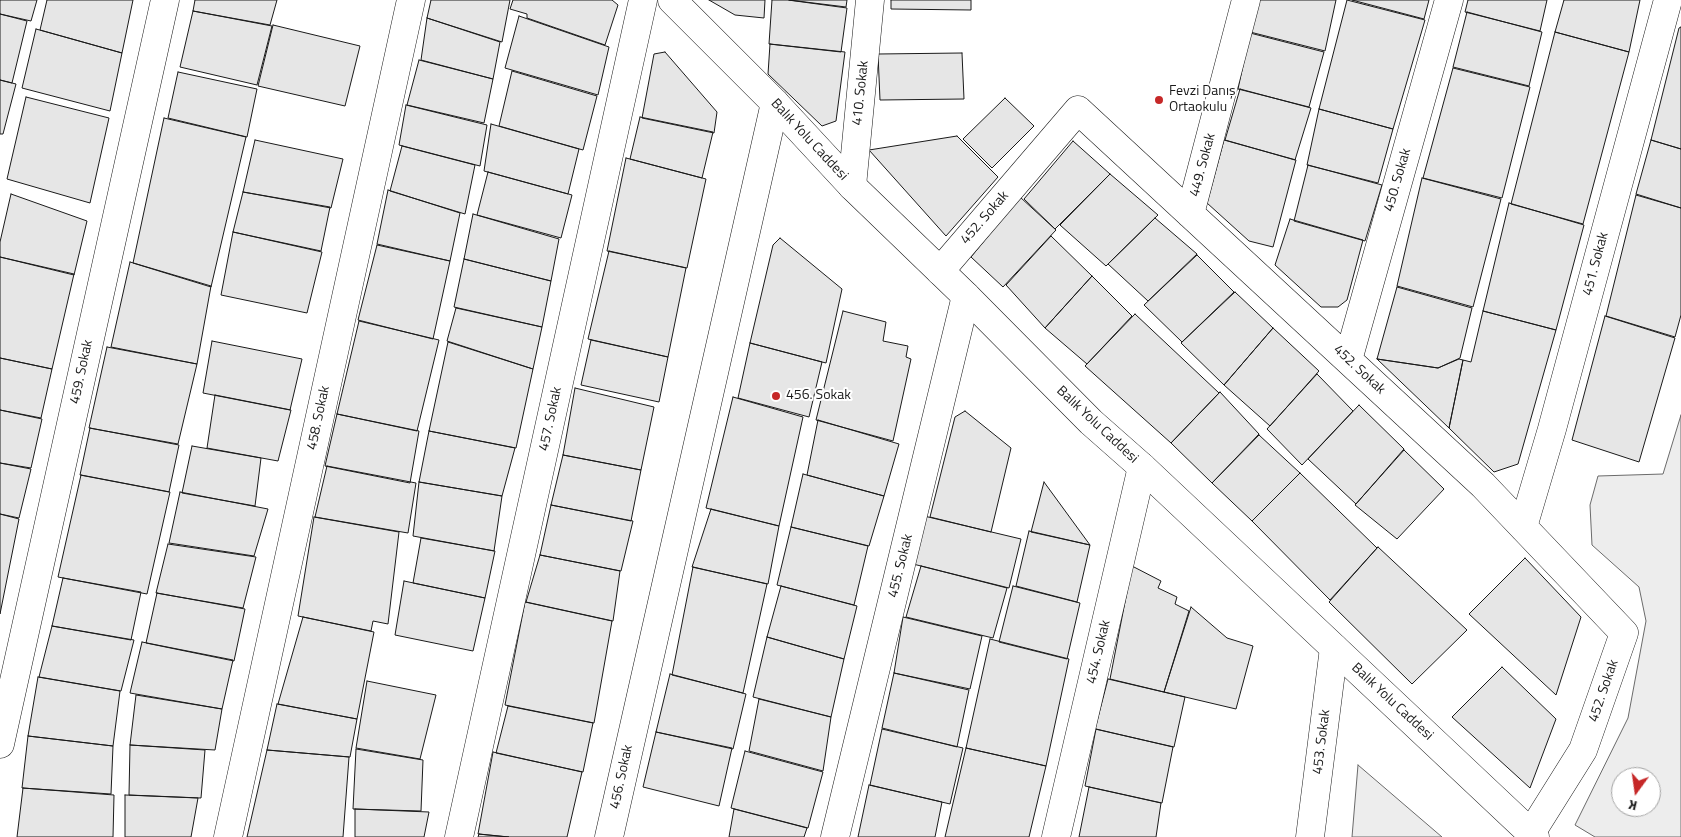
<!DOCTYPE html>
<html>
<head>
<meta charset="utf-8">
<style>
  body { margin:0 }
  #map { position:relative; width:1681px; height:837px; overflow:hidden; background:#fff; font-family:"Titillium Web",sans-serif }
  canvas { display:block }
  .north { position:absolute; left:1611px; top:767px; width:50px; height:50px; box-sizing:border-box; background:#fff; border:1px solid #a3a3a3; border-radius:50%; rotate:194deg; font-size:14px; font-weight:700; line-height:20px; text-align:center; color:#1a1a1a }
  .north::after { content:''; display:block; margin:auto; width:18px; height:22px; background:#c62828; clip-path:polygon(50% 0,100% 100%,50% 72%,0 100%) }
</style>
</head>
<body>
<div id="map">
<canvas width="1681" height="837"></canvas>
<div class="north">K</div>
</div>
<script>
const ctx = document.querySelector('canvas').getContext('2d');
ctx.lineJoin = 'round';
function paint(path, color) {
  ctx.fillStyle = color;
  ctx.fill(path, 'evenodd');
}
function poly(rows) {
  const path = new Path2D();
  for (const r of rows) {
    path.moveTo(r[0], r[1]);
    for (let i = 2; i < r.length; i += 2) path.lineTo(r[i], r[i + 1]);
  }
  return path;
}
function stroke(path, color, width, dash) {
  ctx.strokeStyle = color;
  ctx.lineWidth = width;
  ctx.lineCap = dash ? 'butt' : 'round';
  ctx.setLineDash(dash || []);
  ctx.stroke(path);
}
function label(font, color, halo, rows, align = 'center') {
  ctx.font = font + ' "Titillium Web",sans-serif';
  ctx.lineWidth = 4;
  ctx.setLineDash([]);
  ctx.textBaseline = 'middle';
  ctx.strokeStyle = halo;
  ctx.fillStyle = color;
  for (const [text, x, y, turn = 0] of rows) {
    ctx.save();
    ctx.translate(x, y);
    ctx.rotate((+turn || 0) * Math.PI / 180);
    ctx.textAlign = isNaN(turn) ? turn : align;
    if (halo) ctx.strokeText(text, 0, 0);
    ctx.fillText(text, 0, 0);
    ctx.restore();
  }
}
const built = poly([
  [1681,415,1681,837,1595,837,1575,825,1628,718,1646,621,1639,587,1592,545,1590,505,1598,476,1663,474,1681,415],
  [1621,777,1651,777,1651,807,1621,807,1621,777],
  [1358,765,1442,837,1352,837,1358,765]
]);
const building = poly([
  [0,0,37,0,31,21,0,14,0,0],
  [47,0,133,0,122,53,40,30,47,0],
  [195,0,277,0,270,25,193,11,195,0],
  [431,0,510,0,502,42,427,18,431,0],
  [513,0,612,0,618,5,605,45,527,18,527,14,510,9,513,0],
  [709,0,765,0,764,18,735,15,709,0],
  [772,0,788,0,847,8,841,52,769,44,772,0],
  [789,0,847,0,846,7,789,0],
  [891,0,971,0,971,10,891,9,891,0],
  [1258,0,1336,0,1325,51,1250,32,1258,0],
  [1347,0,1425,20,1393,129,1319,109,1347,0],
  [1352,0,1429,0,1424,19,1352,0],
  [1468,0,1547,0,1540,31,1465,12,1468,0],
  [1564,0,1640,0,1629,52,1555,32,1564,0],
  [193,11,272,26,257,85,180,67,193,11],
  [1467,12,1542,32,1529,86,1453,67,1467,12],
  [0,14,27,21,12,83,0,80,0,14],
  [519,16,609,47,598,95,505,68,519,16],
  [427,18,500,42,493,79,421,60,427,18],
  [273,25,360,46,345,106,258,86,273,25],
  [1681,27,1681,149,1651,140,1679,28,1681,27],
  [36,29,122,53,110,111,22,88,36,29],
  [1555,32,1629,52,1583,224,1511,204,1555,32],
  [1250,33,1324,52,1309,107,1238,89,1250,33],
  [770,44,845,52,836,121,822,126,768,74,770,44],
  [665,52,717,112,714,133,642,118,654,54,665,52],
  [962,53,964,99,880,100,878,54,962,53],
  [419,60,493,79,484,123,407,105,419,60],
  [1453,68,1530,87,1502,198,1423,178,1453,68],
  [512,71,597,96,583,150,499,126,512,71],
  [178,72,257,89,247,137,168,118,178,72],
  [0,80,16,84,3,134,0,134,0,80],
  [1240,89,1311,108,1295,160,1225,140,1240,89],
  [26,97,109,118,90,203,7,179,26,97],
  [1005,98,1034,126,992,168,963,139,1005,98],
  [406,105,487,125,480,166,399,145,406,105],
  [1319,109,1393,129,1378,183,1307,165,1319,109],
  [640,117,713,132,702,178,630,159,640,117],
  [164,118,246,137,211,287,133,263,164,118],
  [491,124,579,149,568,194,484,171,491,124],
  [957,136,998,177,946,236,869,150,957,136],
  [255,140,343,159,331,208,243,192,255,140],
  [1224,140,1296,160,1273,247,1249,241,1207,203,1224,140],
  [1651,140,1681,149,1681,208,1636,194,1651,140],
  [1073,141,1110,174,1055,229,1024,199,1073,141],
  [402,146,475,165,465,214,390,191,402,146],
  [626,158,706,179,687,268,607,251,626,158],
  [1308,165,1382,185,1365,241,1294,221,1308,165],
  [488,172,572,195,561,238,477,215,488,172],
  [1110,174,1158,215,1106,266,1060,225,1110,174],
  [1422,178,1501,199,1473,307,1397,286,1422,178],
  [388,190,460,213,450,261,377,244,388,190],
  [243,192,330,207,321,251,233,232,243,192],
  [11,194,87,221,74,275,0,257,0,242,11,194],
  [1636,195,1681,208,1681,315,1675,337,1606,316,1636,195],
  [1020,197,1056,230,1003,287,971,257,1020,197],
  [1509,203,1584,225,1556,330,1483,311,1509,203],
  [473,214,559,239,551,281,464,259,473,214],
  [1155,218,1197,254,1148,301,1108,264,1155,218],
  [1290,219,1363,240,1347,300,1338,307,1321,307,1275,265,1290,219],
  [233,232,322,252,307,313,221,295,233,232],
  [1051,236,1092,276,1045,328,1006,285,1051,236],
  [780,238,842,289,826,363,750,343,773,245,780,238],
  [377,245,450,261,433,339,358,320,377,245],
  [609,251,686,268,668,357,588,339,609,251],
  [1197,255,1234,292,1182,342,1144,305,1197,255],
  [0,257,74,274,52,369,0,358,0,257],
  [464,259,551,281,542,327,454,307,464,259],
  [130,262,211,286,197,364,111,347,130,262],
  [1092,276,1132,316,1087,364,1045,328,1092,276],
  [1397,287,1472,308,1460,358,1438,368,1377,359,1397,287],
  [1235,292,1273,328,1224,385,1181,343,1235,292],
  [456,308,542,327,533,369,447,341,456,308],
  [843,311,886,322,883,341,908,346,906,357,911,359,893,441,816,420,843,311],
  [1483,311,1556,330,1518,464,1494,472,1449,428,1463,360,1471,362,1483,311],
  [1135,314,1219,393,1171,443,1085,366,1135,314],
  [1605,316,1675,338,1639,462,1572,440,1605,316],
  [359,321,439,340,417,431,337,414,359,321],
  [1273,328,1319,371,1270,426,1224,385,1273,328],
  [591,340,668,357,659,402,581,385,591,340],
  [212,341,302,359,290,410,203,393,212,341],
  [448,342,533,369,516,448,429,431,448,342],
  [750,343,822,362,809,417,738,398,750,343],
  [107,347,197,364,178,444,89,428,107,347],
  [0,358,52,369,41,418,0,410,0,358],
  [1377,359,1438,368,1459,359,1463,360,1449,428,1377,359],
  [1317,374,1353,411,1302,465,1267,429,1317,374],
  [575,388,654,407,641,470,563,455,575,388],
  [1220,392,1259,434,1212,483,1171,443,1220,392],
  [215,395,291,410,278,461,207,448,215,395],
  [733,397,803,417,779,526,706,508,733,397],
  [1359,405,1404,449,1356,504,1308,459,1359,405],
  [0,410,42,419,31,468,0,463,0,410],
  [965,411,1011,448,991,532,930,517,955,417,965,411],
  [337,414,419,431,410,483,325,466,337,414],
  [818,420,899,444,884,496,807,475,818,420],
  [90,428,179,445,169,492,80,475,90,428],
  [429,431,515,448,502,496,419,482,429,431],
  [1259,435,1300,473,1252,521,1212,483,1259,435],
  [192,446,261,458,255,506,182,493,192,446],
  [1404,450,1444,489,1397,539,1355,505,1404,450],
  [563,455,641,470,631,521,551,505,563,455],
  [0,463,31,469,19,518,0,514,0,463],
  [327,466,416,483,408,533,315,517,327,466],
  [1300,473,1377,548,1330,600,1252,521,1300,473],
  [803,474,884,496,869,546,791,527,803,474],
  [81,475,170,492,147,594,58,577,81,475],
  [419,482,502,496,494,551,413,536,419,482],
  [1044,482,1090,545,1031,532,1044,482],
  [180,492,268,509,254,556,169,543,180,492],
  [551,505,633,521,621,571,540,555,551,505],
  [711,509,779,526,768,584,692,567,711,509],
  [0,514,19,519,0,614,0,514],
  [924,516,1021,539,1009,588,913,564,924,516],
  [314,517,399,532,388,624,373,621,371,631,298,616,314,517],
  [791,527,868,546,854,605,777,585,791,527],
  [1029,531,1090,545,1077,602,1016,586,1029,531],
  [421,538,495,551,485,598,413,583,421,538],
  [168,544,256,557,243,608,156,593,168,544],
  [1378,547,1467,630,1412,684,1329,602,1378,547],
  [540,555,620,571,613,621,526,602,540,555],
  [1525,558,1581,617,1556,695,1469,614,1525,558],
  [921,566,1007,588,993,638,906,617,921,566],
  [1132,566,1161,581,1158,588,1177,597,1175,604,1189,611,1164,692,1110,679,1132,566],
  [693,567,767,584,743,693,672,675,693,567],
  [63,578,141,592,131,640,52,626,63,578],
  [404,581,485,598,473,651,395,635,404,581],
  [781,586,857,606,844,659,767,637,781,586],
  [1013,586,1080,603,1067,659,999,642,1013,586],
  [157,593,245,609,234,661,146,643,157,593],
  [525,602,612,621,594,723,505,705,525,602],
  [1191,607,1227,638,1253,646,1236,709,1164,692,1191,607],
  [303,617,374,632,357,719,278,704,303,617],
  [903,617,982,636,970,689,894,673,903,617],
  [52,626,134,640,121,691,39,677,52,626],
  [767,637,844,659,831,717,753,697,767,637],
  [990,639,1069,659,1046,766,966,748,990,639],
  [142,642,233,660,222,709,130,693,142,642],
  [1502,667,1556,719,1530,788,1452,717,1502,667],
  [894,673,969,690,957,747,882,728,894,673],
  [670,674,746,694,733,749,656,732,670,674],
  [38,677,120,691,113,746,28,736,38,677],
  [1108,679,1185,697,1174,747,1095,729,1108,679],
  [367,681,436,695,420,759,356,748,367,681],
  [136,695,222,709,215,750,130,745,136,695],
  [759,699,831,717,823,771,749,751,759,699],
  [277,704,357,719,350,757,267,750,277,704],
  [508,706,593,723,583,772,496,753,508,706],
  [882,729,963,748,950,804,870,785,882,729],
  [1096,729,1173,747,1162,803,1085,786,1096,729],
  [656,732,732,748,719,806,643,787,656,732],
  [28,736,113,746,111,794,22,788,28,736],
  [130,745,205,750,201,798,129,795,130,745],
  [966,748,1046,766,1029,837,945,837,966,748],
  [356,749,423,760,421,811,353,809,356,749],
  [267,750,349,757,343,837,247,837,267,750],
  [745,751,823,772,808,828,731,808,745,751],
  [493,752,582,772,567,837,508,837,478,834,493,752],
  [869,785,942,802,935,837,858,837,869,785],
  [1089,787,1161,803,1156,837,1079,837,1089,787],
  [23,788,114,795,113,837,17,837,23,788],
  [125,795,198,798,191,837,125,837,125,795],
  [355,809,429,812,424,837,355,837,355,809],
  [734,809,807,828,804,837,729,837,734,809],
  [479,834,509,837,478,837,479,834]
]);
const street = poly([
  [852,186,870,0],
  [1190,214,1246,0],
  [940,271,1078,110,1483,485,1624,633,1583,750,1531,833],
  [1348,360,1449,0],
  [1523,527,1552,429,1668,0],
  [0,744,165,0],
  [228,837,411,0],
  [459,837,643,0],
  [609,837,775,103],
  [835,837,966,296],
  [1056,837,1142,467],
  [1310,837,1334,648]
]);
const secondary = poly([
  [672,0,775,103,852,186,966,296,1091,422,1142,467,1535,837]
]);
const markers = [
  [1159,100,5,"#c62828"],
  [776,396,5,"#c62828"]
];
const poiNames = [
  ["Fevzi Danış",1169,92],
  ["Ortaokulu",1169,108],
  ["456. Sokak",786,396]
];
const streetNames = [
  ["410. Sokak",861,93,-84],
  ["Balık Yolu Caddesi",809,140,47],
  ["449. Sokak",1203,165,-75],
  ["450. Sokak",1398,180,-74],
  ["452. Sokak",985,218,-49],
  ["451. Sokak",1596,264,-75],
  ["452. Sokak",1359,370,43],
  ["459. Sokak",82,372,-78],
  ["458. Sokak",319,418,-78],
  ["457. Sokak",551,419,-78],
  ["Balık Yolu Caddesi",1097,425,43],
  ["455. Sokak",901,566,-76],
  ["454. Sokak",1099,652,-77],
  ["452. Sokak",1604,691,-71],
  ["Balık Yolu Caddesi",1392,702,43],
  ["453. Sokak",1322,742,-83],
  ["456. Sokak",622,777,-78]
];
paint(built, '#ededed');
stroke(built, '#6a6a6a', 1);
paint(building, '#e6e6e6');
stroke(building, '#1a1a1a', 1);
stroke(street, '#1a1a1a', 29);
stroke(secondary, '#1a1a1a', 29);
stroke(street, '#fff', 28);
stroke(secondary, '#fff', 28);
for (const [x, y, r, color] of markers) {
  const dot = new Path2D();
  dot.arc(x, y, r, 0, 2 * Math.PI);
  ctx.fillStyle = color;
  ctx.fill(dot);
  stroke(dot, '#fff', 2);
}
label('14px', '#1a1a1a', '#fff', poiNames, 'left');
label('14px', '#1a1a1a', '#fff', streetNames);
</script>
</body>
</html>
